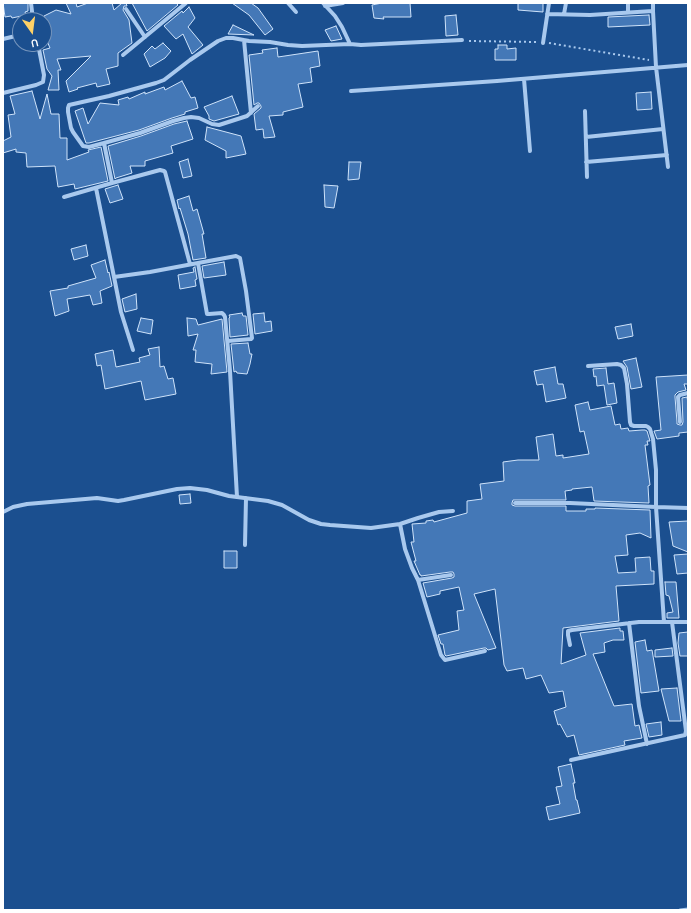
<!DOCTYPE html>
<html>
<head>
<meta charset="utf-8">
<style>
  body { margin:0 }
  #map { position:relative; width:691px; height:913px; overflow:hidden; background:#1b4f8f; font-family:Karla,sans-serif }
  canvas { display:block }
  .frame { position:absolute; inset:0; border:4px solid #fff; pointer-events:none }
  .north { position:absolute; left:12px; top:12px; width:40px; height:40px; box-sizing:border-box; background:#1b4f8f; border:1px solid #7695bc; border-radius:50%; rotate:166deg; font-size:11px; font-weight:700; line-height:16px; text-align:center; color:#fff }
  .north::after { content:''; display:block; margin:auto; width:14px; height:18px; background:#ffd166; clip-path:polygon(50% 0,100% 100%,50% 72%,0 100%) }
</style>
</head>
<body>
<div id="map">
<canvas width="691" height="913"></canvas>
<div class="frame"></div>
<div class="north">U</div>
</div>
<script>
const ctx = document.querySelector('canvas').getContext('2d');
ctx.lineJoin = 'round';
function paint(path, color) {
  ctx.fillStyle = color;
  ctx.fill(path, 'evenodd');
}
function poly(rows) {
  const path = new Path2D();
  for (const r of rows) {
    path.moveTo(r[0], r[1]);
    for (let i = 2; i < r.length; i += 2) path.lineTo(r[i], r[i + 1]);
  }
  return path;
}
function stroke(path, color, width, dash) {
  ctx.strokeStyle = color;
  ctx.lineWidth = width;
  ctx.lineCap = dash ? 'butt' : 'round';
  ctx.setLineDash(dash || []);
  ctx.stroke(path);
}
const building = poly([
  [3,3,28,3,28,11,25,12,26,15,12,18,11,16,5,17,3,3],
  [66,3,76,3,77,7,88,3,112,3,114,10,122,3,126,3,127,6,124,6,123,10,129,20,132,43,118,53,118,66,106,69,110,84,97,87,96,83,77,88,78,89,69,92,66,81,91,56,57,59,61,70,58,70,59,90,48,90,52,76,47,69,43,50,50,48,44,34,44,31,50,29,44,16,56,10,71,14,66,3],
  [132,3,176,3,178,5,147,31,132,3],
  [232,3,251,3,258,8,273,29,265,35,249,15,232,3],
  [382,3,410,3,411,17,383,17,384,19,374,18,372,5,382,3],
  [518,3,543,3,543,12,518,10,518,3],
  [189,7,195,18,188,27,203,45,192,54,183,34,176,39,164,26,182,11,183,13,189,7],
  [456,15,458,35,446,36,445,16,456,15],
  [649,15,650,25,608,27,608,17,649,15],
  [233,25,254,35,228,34,233,25],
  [336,26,342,39,331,41,325,30,336,26],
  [163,43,171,51,165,58,150,67,144,54,152,46,155,49,163,43],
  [498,45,507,45,507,49,516,48,516,60,495,60,495,49,498,49,498,45],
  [277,48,278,57,318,51,320,66,310,68,312,82,298,84,303,107,283,112,283,115,269,116,275,137,264,138,263,129,256,130,254,114,261,108,261,106,259,103,257,103,254,105,249,55,263,53,262,50,277,48],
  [182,81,191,98,195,97,198,108,185,112,185,114,172,118,139,130,89,143,86,143,75,111,83,108,88,124,100,103,119,105,118,100,128,97,129,99,145,92,145,94,164,87,165,90,182,81],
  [32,91,40,119,47,94,51,114,59,114,60,138,67,138,67,160,89,152,88,150,101,147,108,181,75,189,74,184,58,187,55,166,27,167,26,153,16,152,16,149,3,153,3,141,11,137,8,115,15,114,10,96,32,91],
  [651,92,652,109,637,110,636,93,651,92],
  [232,96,239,114,214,121,209,119,209,116,204,107,232,96],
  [187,121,193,139,171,146,173,153,145,161,145,166,130,166,132,173,116,178,115,179,108,146,141,136,174,124,187,121],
  [207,127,241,136,246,154,226,158,226,151,205,140,207,127],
  [188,159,192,176,183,178,179,162,188,159],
  [349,162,361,162,359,179,348,180,349,162],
  [118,185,123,199,110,203,105,189,118,185],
  [324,185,338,186,334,208,325,207,324,185],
  [189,196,193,211,197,209,204,234,202,234,206,258,193,260,188,234,180,208,179,209,177,200,189,196],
  [86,245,88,256,74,260,71,249,86,245],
  [105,260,108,273,109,272,112,286,100,291,102,303,93,305,90,295,67,299,69,311,55,316,50,291,68,288,68,286,96,278,91,265,105,260],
  [224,262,226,275,204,278,202,266,224,262],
  [195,267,197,279,195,280,196,286,180,289,178,275,194,272,193,268,195,267],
  [136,294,137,309,125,312,122,299,136,294],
  [242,313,243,316,246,316,248,335,230,337,229,318,230,317,229,315,242,313],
  [264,313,265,322,271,321,272,331,255,334,253,314,264,313],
  [141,318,153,320,151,334,137,331,141,318],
  [187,318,196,319,198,325,222,319,227,372,211,374,212,364,195,362,196,350,193,350,198,334,188,336,187,318],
  [631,324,633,336,618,339,615,327,631,324],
  [248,343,250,354,252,354,250,364,247,374,237,373,236,371,234,372,231,344,248,343],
  [159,347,160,367,164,366,168,379,173,378,176,394,145,400,141,381,105,389,101,365,97,366,95,354,113,350,116,367,140,362,139,358,150,355,148,349,159,347],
  [636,358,642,387,631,389,627,367,623,361,636,358],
  [555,367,558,384,563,384,566,398,546,402,543,384,537,385,534,371,555,367],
  [606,368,608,384,614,383,617,403,607,405,604,385,597,386,596,376,594,377,593,369,606,368],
  [688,375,688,384,684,384,686,390,678,392,675,395,675,397,677,422,677,424,680,425,682,425,683,422,682,398,687,397,688,403,688,432,679,433,679,436,657,439,654,431,661,430,656,377,688,375],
  [588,402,590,410,611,406,615,425,620,424,621,429,628,428,629,431,642,430,645,430,647,431,650,441,647,441,648,445,645,445,650,485,648,486,649,503,594,501,592,487,572,489,572,490,565,491,566,500,513,500,512,503,512,505,515,506,566,506,566,511,586,511,586,509,595,509,595,508,650,510,651,538,640,533,626,535,628,555,615,556,618,573,636,572,635,558,650,557,651,571,654,571,654,584,616,586,619,621,563,628,561,664,586,655,580,633,620,628,620,631,623,631,624,640,613,640,604,643,605,652,593,654,614,706,632,704,635,726,639,725,642,738,624,741,625,745,579,755,574,735,567,737,560,724,558,725,554,711,566,707,563,691,549,693,541,675,526,679,523,668,507,671,504,665,495,589,474,594,496,648,488,650,486,648,484,648,446,656,445,655,443,644,441,644,438,635,459,630,457,611,464,610,459,587,440,591,440,594,427,597,423,583,452,578,454,577,454,574,453,572,450,572,421,576,421,575,420,575,414,561,416,561,411,542,414,542,412,524,426,523,426,521,433,520,434,522,467,513,467,501,482,499,480,484,504,481,503,462,518,460,539,460,536,437,553,434,556,456,563,455,563,458,589,454,584,431,580,432,575,405,588,402],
  [190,494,191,503,180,504,179,495,190,494],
  [688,521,688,552,673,546,669,522,688,521],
  [224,551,237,551,237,568,224,568,224,551],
  [688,554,688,573,677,574,674,555,688,554],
  [665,582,676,582,679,618,667,618,667,613,673,612,669,596,666,595,665,582],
  [688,632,688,656,680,656,678,643,679,633,688,632],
  [645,640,647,651,652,650,659,691,641,693,635,642,645,640],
  [672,648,673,656,655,657,655,650,672,648],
  [677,688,681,721,669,721,661,689,677,688],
  [661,722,662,735,649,737,646,724,661,722],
  [571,764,575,783,573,783,576,800,577,800,580,813,549,820,546,807,560,804,556,787,562,786,558,767,571,764]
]);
const path = poly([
  [469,41,537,42],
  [549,43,649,60]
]);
const lane = poly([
  [680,910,688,909]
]);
const street = poly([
  [31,3,33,20],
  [288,3,296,12],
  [323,3,335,16,342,27,350,44,361,45,462,40],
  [325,6,343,3],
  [126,9,145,37],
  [653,11,656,67,668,167],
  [628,12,628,3],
  [547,14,590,15,653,11,653,3],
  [564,14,566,3],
  [3,39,20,35],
  [244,40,251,113],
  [543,43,549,3],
  [123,55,186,3],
  [524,79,530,151],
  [351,91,497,81,688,65],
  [3,93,36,85,43,82,44,75,38,44],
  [585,111,587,177],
  [586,137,663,129],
  [104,143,89,147,83,146,73,132,71,128,68,112,68,108,69,105,109,96,156,83,164,80,190,60,218,41,226,38,233,38,249,41,270,42,288,45,302,46,350,44],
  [586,162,667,155],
  [112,183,160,170,164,171,165,172,190,264],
  [96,188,114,277],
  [64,197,112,183,104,143,140,133,173,121,184,118,191,117,199,118,212,124,219,125,247,116,258,106],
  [198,263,236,256,240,258,246,291,252,338,251,339,228,341],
  [133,350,121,312,114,277,150,272,198,263,207,314,209,314,222,313,224,315,225,317,230,371,237,497],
  [680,422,678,397,680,395,688,393],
  [515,503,570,503,656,507,656,470,653,439,650,429,648,427,646,426,634,426,631,425,630,422,627,384,624,368,621,365,617,364,588,366],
  [3,512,13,507,27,504,97,498,118,501,124,500,177,489,190,488,207,490,229,496,268,501,282,505,309,520,321,524,330,525,371,528,400,524,418,518,439,512,453,511],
  [400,524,405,549,412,568,418,580,451,575],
  [245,545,246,498],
  [418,580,441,655,445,660,485,651],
  [664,622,656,507,688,508],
  [629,623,639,706,647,744],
  [570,645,568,635,568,631,572,630,639,622,688,622],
  [571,760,685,735,686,731,672,622]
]);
paint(building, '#4478b7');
stroke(building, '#cfe3fa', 1);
stroke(path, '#a9c9ee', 2, [2, 3]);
stroke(lane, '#a9c9ee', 3);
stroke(street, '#a9c9ee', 4);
</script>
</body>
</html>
